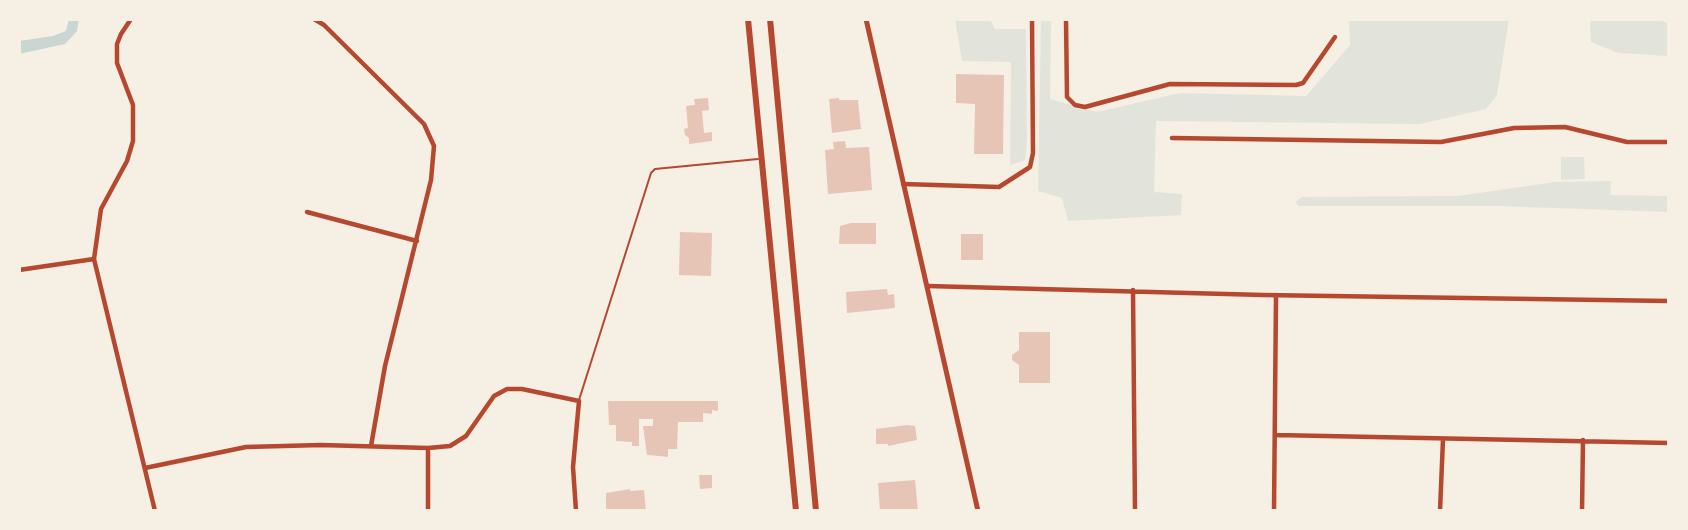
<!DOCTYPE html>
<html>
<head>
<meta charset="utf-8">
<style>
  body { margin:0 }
  #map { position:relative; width:1688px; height:530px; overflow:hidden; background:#f6efe4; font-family:"DejaVu Sans",sans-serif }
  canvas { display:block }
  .frame { position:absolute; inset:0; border:21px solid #f6efe4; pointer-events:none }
</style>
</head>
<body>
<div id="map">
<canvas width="1688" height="530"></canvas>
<div class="frame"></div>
</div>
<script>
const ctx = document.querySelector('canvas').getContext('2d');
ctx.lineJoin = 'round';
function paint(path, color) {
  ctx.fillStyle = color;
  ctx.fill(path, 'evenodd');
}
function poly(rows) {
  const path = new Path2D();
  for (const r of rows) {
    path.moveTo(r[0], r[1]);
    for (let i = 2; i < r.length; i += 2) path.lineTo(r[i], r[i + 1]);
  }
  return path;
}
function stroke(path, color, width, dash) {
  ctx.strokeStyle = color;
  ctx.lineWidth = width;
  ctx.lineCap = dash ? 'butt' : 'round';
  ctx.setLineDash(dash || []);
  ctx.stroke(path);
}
const green = poly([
  [955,19,990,19,995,29,1026,29,1027,141,1025,160,1010,165,1011,62,962,61],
  [1041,19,1051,19,1050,99,1097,112,1180,93,1306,96,1350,45,1349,19,1509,19,1497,95,1486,109,1420,124,1156,121,1154,192,1182,194,1181,215,1068,221,1062,198,1038,191],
  [1590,19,1657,19,1669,24,1669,56,1618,53,1591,42],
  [1561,157,1584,157,1585,179,1561,180],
  [1611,181,1610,195,1669,196,1669,212,1497,206,1299,206,1295,202,1302,197,1458,196,1555,182]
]);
const water = poly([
  [69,19,79,19,77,31,65,44,19,54,19,41,53,36,66,31]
]);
const building = poly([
  [956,74,1004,75,1003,154,974,154,975,104,956,103],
  [708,98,709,110,702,111,704,133,712,132,712,141,689,144,689,138,685,135,684,129,688,128,686,106,695,105,694,99],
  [839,98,839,100,858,100,861,129,832,133,829,99],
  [845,141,846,148,869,147,872,190,828,194,825,150,834,149,833,142],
  [851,223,876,223,876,244,839,244,840,226],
  [680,232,712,233,711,276,679,275],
  [961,234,983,234,983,260,961,260],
  [887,289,888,295,894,294,895,308,847,313,846,292],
  [1019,332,1050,332,1050,383,1019,383,1019,365,1012,360,1012,355,1019,350],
  [608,401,718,401,718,411,712,410,712,414,703,413,703,422,678,422,677,449,668,449,668,457,659,456,647,455,643,426,653,426,653,419,639,419,639,446,632,446,632,442,616,441,616,425,609,425],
  [907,425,915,426,917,440,888,446,888,444,876,444,876,429],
  [699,475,712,475,712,488,700,489],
  [915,480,918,511,880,511,878,483],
  [630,489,630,491,644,490,646,511,606,511,606,493]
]);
const service = poly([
  [579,400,651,173,655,169,758,159]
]);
const minor = poly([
  [131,19,121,34,117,44,117,63,133,105,133,141,127,161,101,209,94,259,155,511],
  [314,19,324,25,424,124,434,146,431,180,385,366,371,446],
  [1066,19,1067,97,1075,105,1085,107,1170,84,1296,85,1303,83,1335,37],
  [1172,138,1441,142,1514,128,1565,127,1627,142,1669,142],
  [903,184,999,187,1030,167,1033,153,1032,19],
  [307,212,417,241],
  [19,270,94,259],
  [927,286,1263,295,1669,301],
  [1133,290,1135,511],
  [1276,435,1669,443],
  [428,448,428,511],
  [145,468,246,447,321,445,428,448,450,446,466,436,494,396,507,389,522,389,579,401,573,467,576,511],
  [1274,511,1276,295],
  [1440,511,1443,439],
  [1582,511,1583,440]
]);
const tertiary = poly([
  [866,19,978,511]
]);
const primary = poly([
  [748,19,796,511],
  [770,19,816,511]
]);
paint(green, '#e2e4dc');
paint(water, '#c9d6d2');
paint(building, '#e6c5b7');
stroke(service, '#b5482f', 2);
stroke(minor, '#b5482f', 4.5);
stroke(tertiary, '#b5482f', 5);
stroke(primary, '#b5482f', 6);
</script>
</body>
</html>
